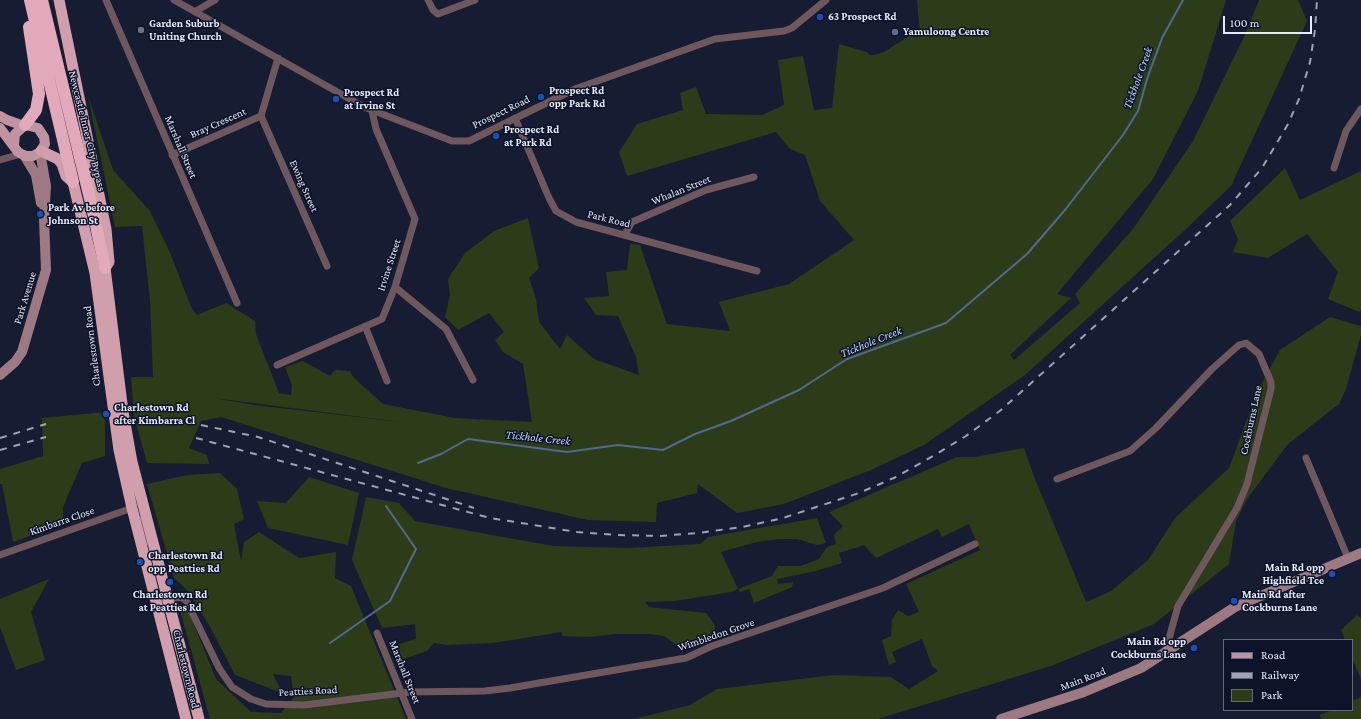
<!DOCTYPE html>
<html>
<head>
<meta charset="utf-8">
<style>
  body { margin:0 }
  #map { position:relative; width:1361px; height:719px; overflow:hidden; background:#161c32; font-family:"Crimson Pro",serif }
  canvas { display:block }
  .legend { position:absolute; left:1223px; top:639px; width:130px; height:72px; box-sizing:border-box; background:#0d1328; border:1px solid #64697c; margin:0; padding:5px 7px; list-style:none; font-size:12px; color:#e6ebfb }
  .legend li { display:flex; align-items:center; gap:8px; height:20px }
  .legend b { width:20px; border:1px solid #64697c }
  .scale { position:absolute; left:1223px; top:16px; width:89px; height:18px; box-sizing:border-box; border:2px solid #e6ebfb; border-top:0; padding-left:5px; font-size:12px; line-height:14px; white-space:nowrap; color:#e6ebfb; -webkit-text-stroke:3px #0d1328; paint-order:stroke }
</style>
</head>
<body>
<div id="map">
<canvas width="1361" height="719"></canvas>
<ul class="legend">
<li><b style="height:5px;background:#c1929f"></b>Road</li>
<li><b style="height:5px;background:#9da3b5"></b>Railway</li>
<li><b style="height:11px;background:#2c3c18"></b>Park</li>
</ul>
<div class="scale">100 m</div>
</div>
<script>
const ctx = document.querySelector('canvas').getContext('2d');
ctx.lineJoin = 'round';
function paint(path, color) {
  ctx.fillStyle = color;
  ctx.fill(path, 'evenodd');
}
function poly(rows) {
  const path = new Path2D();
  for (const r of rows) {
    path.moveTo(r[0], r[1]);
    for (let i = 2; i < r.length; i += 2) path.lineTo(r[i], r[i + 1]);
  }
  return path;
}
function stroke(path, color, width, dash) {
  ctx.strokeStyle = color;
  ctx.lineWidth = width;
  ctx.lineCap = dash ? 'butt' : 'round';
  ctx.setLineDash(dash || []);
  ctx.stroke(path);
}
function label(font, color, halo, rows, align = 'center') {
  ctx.font = font + ' "Crimson Pro",serif';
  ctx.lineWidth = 3;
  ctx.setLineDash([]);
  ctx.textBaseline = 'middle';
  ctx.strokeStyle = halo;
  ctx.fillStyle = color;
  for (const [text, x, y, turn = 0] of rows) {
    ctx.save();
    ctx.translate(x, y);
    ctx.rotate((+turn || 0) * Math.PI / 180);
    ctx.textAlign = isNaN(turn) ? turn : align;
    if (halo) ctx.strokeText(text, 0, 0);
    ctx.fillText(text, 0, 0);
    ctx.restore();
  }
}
const green = poly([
  [917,0,1226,0,1198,91,1153,179,1057,294,1071,298,1010,355,1014,360,1080,303,1075,294,1133,229,1193,141,1244,37,1259,0,1298,0,1307,21,1232,184,1235,182,1186,229,1025,375,924,445,871,470,784,504,737,513,698,484,697,493,657,503,656,522,588,520,446,488,221,417,201,421,189,448,207,455,209,464,147,463,134,416,131,377,153,377,150,301,142,226,115,227,88,96,113,170,150,211,171,255,191,307,197,315,226,303,255,321,256,334,279,393,291,395,292,385,285,367,303,361,330,376,335,370,350,371,353,377,383,404,455,418,532,422,523,364,503,352,495,340,504,332,489,313,458,330,445,317,450,295,448,279,465,253,494,231,528,218,539,268,529,278,536,299,539,322,560,349,567,335,594,359,639,375,636,357,618,316,596,315,584,298,609,296,606,272,627,270,630,244,640,245,667,324,730,331,719,302,789,284,854,240,820,201,805,155,790,149,776,132,627,176,619,152,637,124,683,110,680,93,696,87,706,114,762,115,784,105,778,60,803,56,814,110,832,108,839,44,867,52,870,55,874,55,884,52,909,36,917,37,920,33],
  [213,398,409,423,255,405],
  [1285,168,1300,200,1361,171,1361,310,1359,312,1328,299,1338,272,1307,234,1268,258,1233,252,1238,239,1230,221],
  [1330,317,1361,326,1361,335,1346,389,1339,404,1288,444,1247,499,1236,521,1229,564,1154,624,1051,666,878,719,634,719,690,705,717,689,834,675,891,677,909,689,938,671,932,666,922,639,892,652,896,662,889,665,882,640,891,636,892,620,898,610,908,616,919,612,906,584,980,550,969,524,942,537,938,529,876,558,864,545,839,553,842,563,816,571,777,579,778,584,793,582,792,587,754,603,749,589,740,592,738,589,731,592,676,601,645,602,649,607,706,613,714,624,717,636,679,647,664,636,650,634,614,634,590,637,562,636,562,632,493,643,448,645,434,643,427,651,398,661,390,647,416,639,415,624,382,628,352,560,366,497,399,503,415,521,553,546,627,548,700,544,708,537,817,518,826,543,817,545,797,539,779,539,757,542,721,552,738,589,772,576,778,566,800,566,819,559,827,547,836,544,834,535,843,526,829,512,957,457,975,457,1024,448,1033,474,1086,602,1111,591,1148,560,1175,518,1229,468,1257,392,1280,350],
  [105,412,105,456,82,463,63,507,63,524,13,542,2,484,0,484,0,469,43,456,42,418],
  [220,473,237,489,244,519,234,524,241,561,244,542,259,532,299,558,336,552,335,578,351,586,406,719,210,719,180,610,183,607,187,608,216,679,251,712,281,713,294,697,291,676,273,674,282,693,235,675,209,625,188,591,174,578,147,484,187,475],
  [309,477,359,493,348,545,268,528,257,501,286,503],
  [49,579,31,612,45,660,16,670,0,627,0,599],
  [1357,615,1361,618,1361,679,1352,658,1352,640,1345,640,1341,630],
  [1361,697,1361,719,1321,719,1320,715,1332,710,1352,710,1352,701]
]);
const stream = poly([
  [418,463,441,454,468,439,567,452,618,445,663,450,695,434,731,421,799,390,847,359,946,323,1027,254,1065,210,1123,135,1138,111,1147,79,1162,38,1183,0],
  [330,643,390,601,416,549,386,506]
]);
const minor = poly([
  [106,0,237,303],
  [174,0,364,107,452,141,469,141,575,89,715,39,784,31,792,28,826,0],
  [428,0,433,10,438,14,475,0],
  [196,11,215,0],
  [261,116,327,266],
  [261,116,278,58],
  [515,118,549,198,556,211,576,222,757,271],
  [172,155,261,116],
  [0,160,21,154],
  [1334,168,1346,131,1361,109],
  [625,234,632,222,706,190,754,177],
  [395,287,446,329,473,380],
  [365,326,387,381],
  [277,365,382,319,395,287,415,219,376,129,372,111],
  [1306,458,1348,558],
  [1057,479,1130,451,1156,428,1212,369,1239,345,1246,343,1259,354,1271,382,1271,389,1247,484,1237,508,1178,606,1165,653],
  [140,520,149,542],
  [0,555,132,508],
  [156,603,180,597,186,600,219,668,232,687,251,699,266,704,304,705,410,692,485,691,510,688,686,658,712,646,883,588,975,544],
  [377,633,412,719]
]);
const secondary = poly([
  [24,155,36,175,41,203],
  [0,375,15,362,22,352,46,270,44,219,46,186,40,152],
  [1001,719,1084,692,1141,668,1235,607,1361,553]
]);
const primary = poly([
  [0,116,7,120,24,126],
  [0,128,18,152,25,156,33,156,40,152,45,144,44,137,38,128,25,125,15,134,14,145]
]);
const trunk = poly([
  [59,0,106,229,109,262,105,268,123,412,132,462,199,719],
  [41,151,58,159,62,164,66,176,73,182,95,273,119,450,132,508,186,719]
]);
const motorway = poly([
  [30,0,73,182],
  [42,0,92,207,105,268],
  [25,125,36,110,39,94,29,27]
]);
const rail = poly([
  [201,425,258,437,474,508],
  [0,438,46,424],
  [196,438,490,518,577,532,617,535,659,536,698,533,742,527,783,518,859,493,896,477,933,456,966,436,1001,410,1230,205,1262,168,1288,124,1299,99,1310,62,1315,30,1317,0],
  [0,450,46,437]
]);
const markers = [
  [820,17,4,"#1a4fb4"],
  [141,30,4,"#6b7280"],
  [895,32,4,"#5c6f8a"],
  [541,97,4,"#1a4fb4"],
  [336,99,4,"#1a4fb4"],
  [496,136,4,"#1a4fb4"],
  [40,214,4,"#1a4fb4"],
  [106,414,4,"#1a4fb4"],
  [140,562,4,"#1a4fb4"],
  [1332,574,4,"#1a4fb4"],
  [170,582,4,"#1a4fb4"],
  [1234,601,4,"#1a4fb4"],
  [1194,648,4,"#1a4fb4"]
];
const poiNames = [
  ["63 Prospect Rd",828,17],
  ["Garden Suburb",149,24],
  ["Uniting Church",149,37],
  ["Yamuloong Centre",903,32],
  ["Prospect Rd",549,91],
  ["opp Park Rd",549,104],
  ["Prospect Rd",344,93],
  ["at Irvine St",344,106],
  ["Prospect Rd",504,130],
  ["at Park Rd",504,143],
  ["Park Av before",48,208],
  ["Johnson St",48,221],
  ["Charlestown Rd",114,408],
  ["after Kimbarra Cl",114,421],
  ["Charlestown Rd",148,556],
  ["opp Peatties Rd",148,569],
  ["Main Rd opp",1324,568,"right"],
  ["Highfield Tce",1324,581,"right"],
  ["Charlestown Rd",170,595,"center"],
  ["at Peatties Rd",170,608,"center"],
  ["Main Rd after",1242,595],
  ["Cockburns Lane",1242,608],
  ["Main Rd opp",1186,642,"right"],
  ["Cockburns Lane",1186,655,"right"]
];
const streetNames = [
  ["Prospect Road",501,112,-26],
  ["Bray Crescent",218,123,-24],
  ["Newcastle Inner City Bypass",87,131,76],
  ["Marshall Street",181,147,67],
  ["Ewing Street",304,186,66],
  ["Whalan Street",681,190,-22],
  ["Park Road",609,219,14],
  ["Irvine Street",389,265,-72],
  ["Park Avenue",25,298,-73],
  ["Charlestown Road",92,346,-97],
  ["Cockburns Lane",1251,420,-78],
  ["Kimbarra Close",62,521,-19],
  ["Wimbledon Grove",716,635,-19],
  ["Charlestown Road",186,669,76],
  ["Marshall Street",405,672,68],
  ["Main Road",1083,679,-21],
  ["Peatties Road",308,691,-3]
];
const waterNames = [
  ["Tickhole Creek",1138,78,-70],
  ["Tickhole Creek",871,342,-22],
  ["Tickhole Creek",538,438,6]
];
paint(green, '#2c3c18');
stroke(stream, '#536890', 2);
stroke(minor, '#6e585e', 7);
stroke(secondary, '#9d7982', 10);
stroke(primary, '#c1929f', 10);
stroke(trunk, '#d19eac', 11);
stroke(motorway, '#e1a9b9', 12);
stroke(rail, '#9da3b5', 2, [7, 7]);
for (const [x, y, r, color] of markers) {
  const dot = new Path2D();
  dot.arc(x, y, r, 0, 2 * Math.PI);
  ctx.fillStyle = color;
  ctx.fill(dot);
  stroke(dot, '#0d1328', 1.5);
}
label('bold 11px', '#e6ebfb', '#0d1328', poiNames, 'left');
label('11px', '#e6ebfb', '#0d1328', streetNames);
label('italic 12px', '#bfd4fb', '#0d1328', waterNames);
</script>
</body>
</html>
